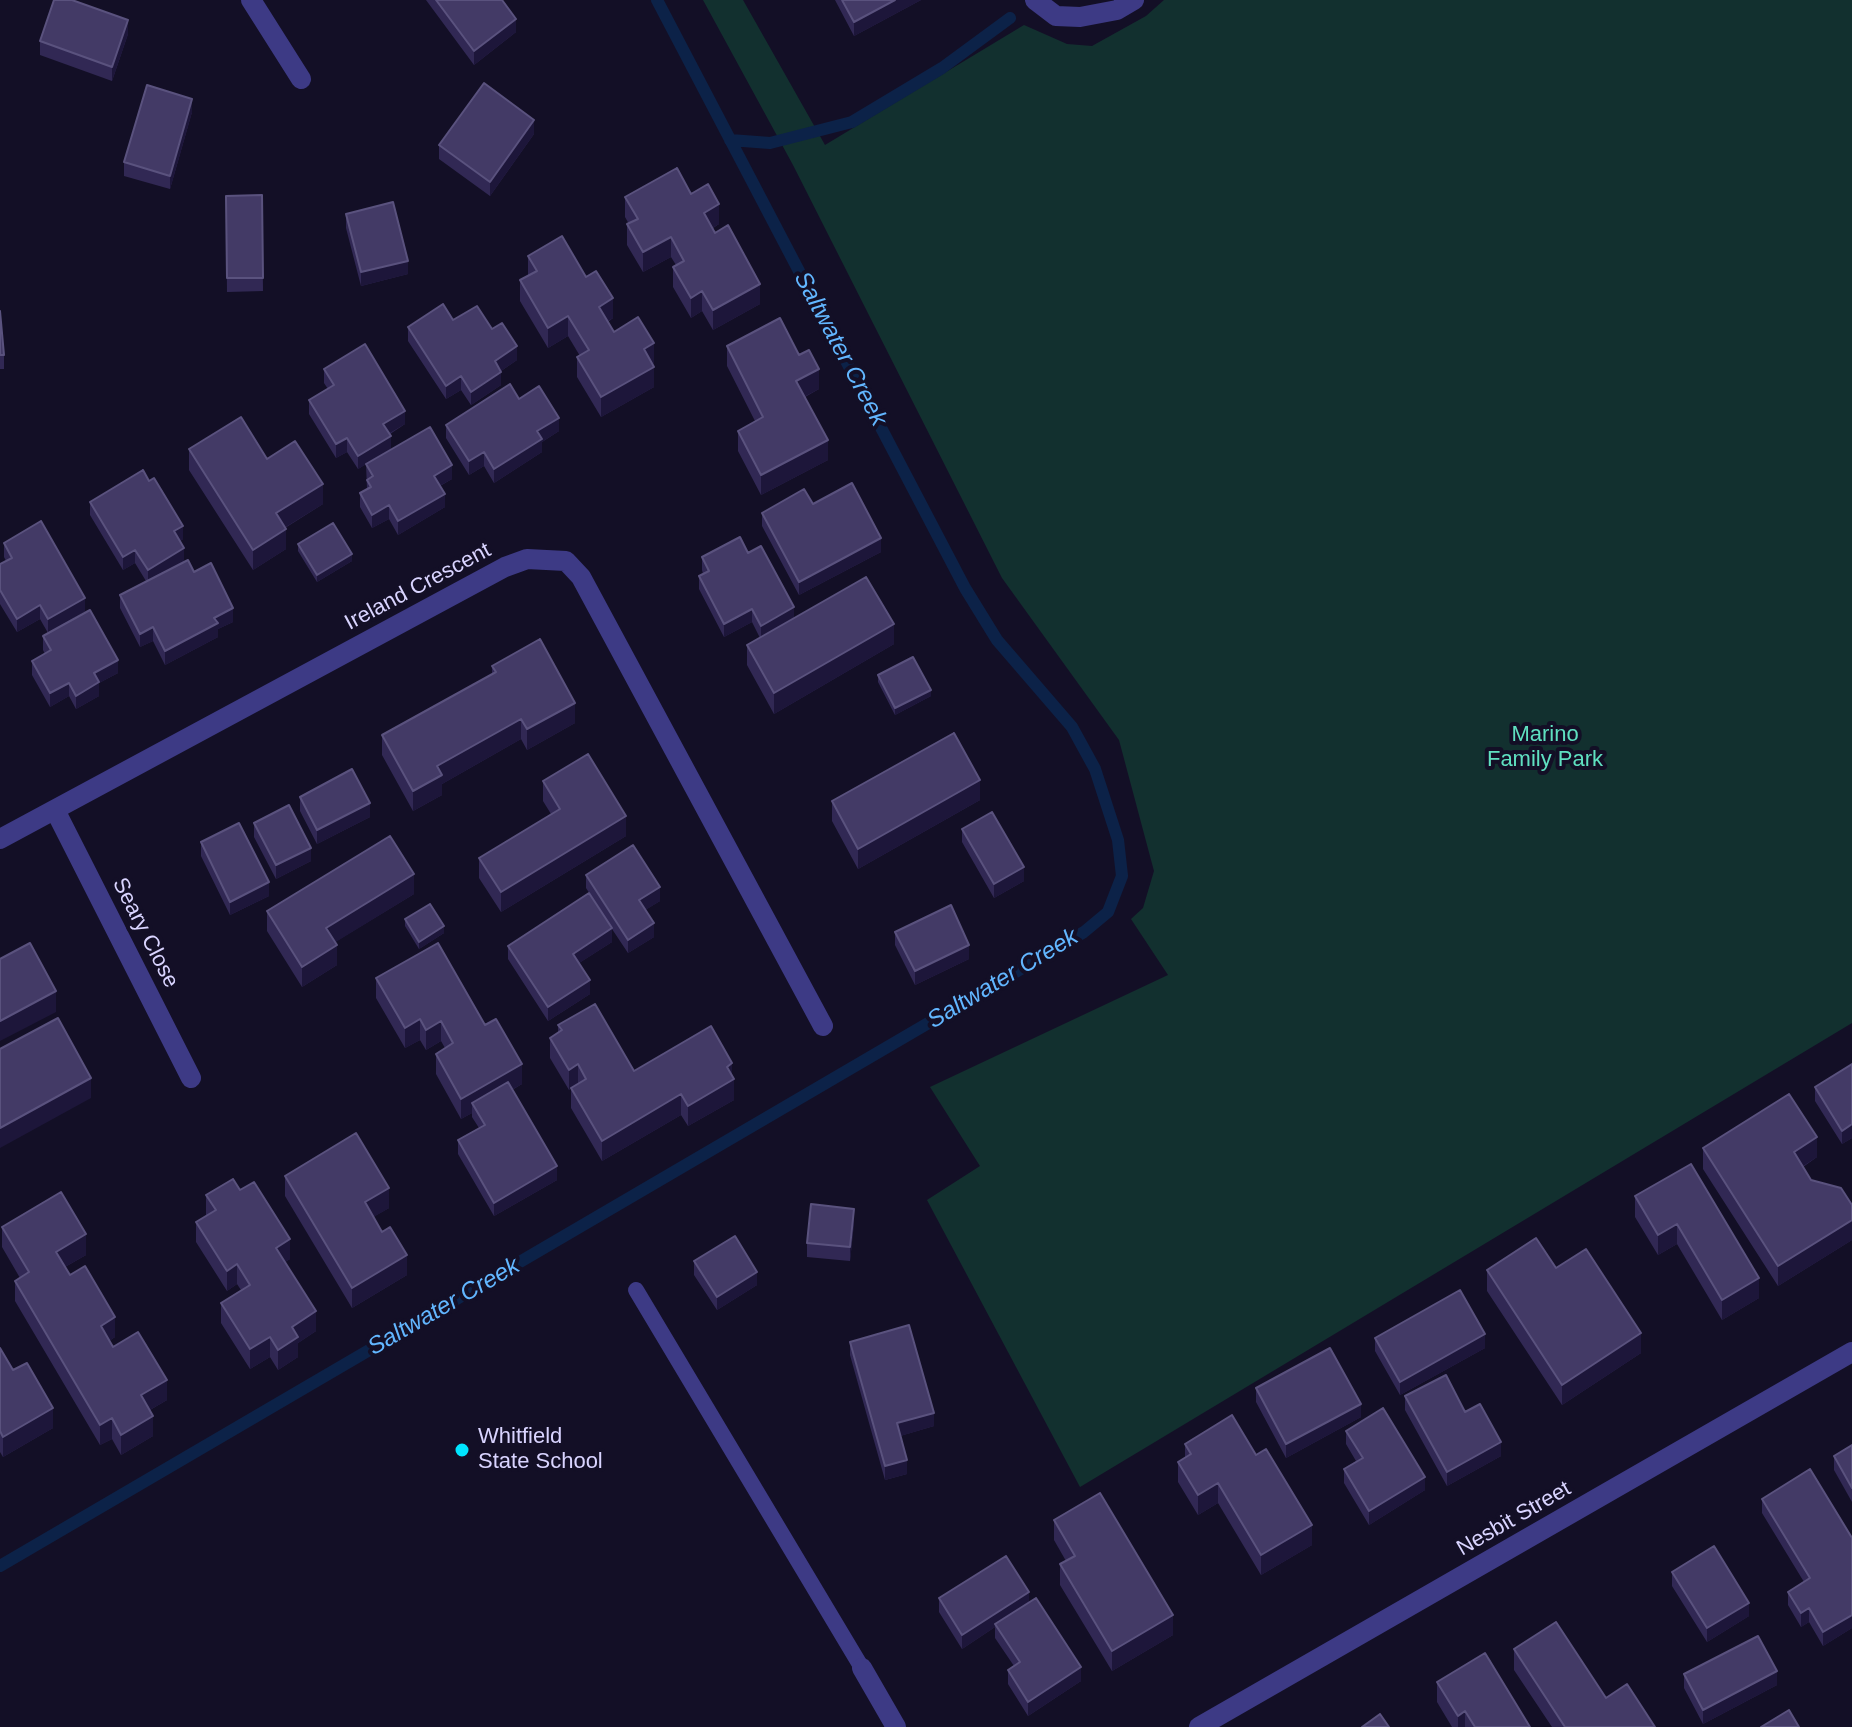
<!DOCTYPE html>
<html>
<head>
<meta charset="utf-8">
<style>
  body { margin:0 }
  canvas { display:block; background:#130f26 }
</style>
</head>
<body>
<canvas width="1852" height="1727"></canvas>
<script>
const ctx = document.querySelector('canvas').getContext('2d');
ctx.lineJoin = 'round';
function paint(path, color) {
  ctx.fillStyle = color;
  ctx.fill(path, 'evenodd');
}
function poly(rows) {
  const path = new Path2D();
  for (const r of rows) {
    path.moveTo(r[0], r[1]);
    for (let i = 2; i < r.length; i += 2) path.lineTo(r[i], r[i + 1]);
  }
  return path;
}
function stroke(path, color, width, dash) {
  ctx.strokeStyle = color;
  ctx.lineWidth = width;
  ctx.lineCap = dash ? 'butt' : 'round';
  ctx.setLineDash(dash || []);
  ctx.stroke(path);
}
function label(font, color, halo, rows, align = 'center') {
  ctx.font = font + ' Helvetica,sans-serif';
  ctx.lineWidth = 8;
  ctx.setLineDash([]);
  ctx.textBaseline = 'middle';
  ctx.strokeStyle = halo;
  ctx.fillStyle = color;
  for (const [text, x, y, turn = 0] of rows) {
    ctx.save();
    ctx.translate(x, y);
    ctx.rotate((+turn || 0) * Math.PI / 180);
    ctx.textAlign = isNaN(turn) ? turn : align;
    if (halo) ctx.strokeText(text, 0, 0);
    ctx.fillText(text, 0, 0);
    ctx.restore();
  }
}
const green = poly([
  [703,0,743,0,825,145,1024,25,1067,44,1092,46,1146,16,1164,0,1852,0,1852,1023,1080,1487,927,1200,980,1166,930,1087,1168,975,1131,919,1143,908,1154,871,1119,740,1002,578,793,165]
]);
const stream = poly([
  [730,140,770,143,852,122,942,68,1010,18],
  [0,1566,1084,932,1108,912,1122,876,1118,840,1095,769,1072,727,997,640,965,588,657,0]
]);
const service = poly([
  [636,1290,862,1668]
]);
const minor = poly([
  [251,0,301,79],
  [1035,0,1056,16,1080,17,1117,10,1134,0],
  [55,810,191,1078],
  [0,839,505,567,527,559,566,561,581,577,823,1026],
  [862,1668,896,1727],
  [1199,1727,1852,1352]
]);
const wall = poly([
  [426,0,502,0,516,32,474,65],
  [835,0,921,0,854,36],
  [128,34,112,81,40,55,40,41],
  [192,112,170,189,124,176,124,162],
  [534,134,490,196,439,159,439,145],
  [691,194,719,224,713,228,760,304,713,330,702,311,691,318,673,287,673,267,676,265,671,257,643,272,627,245,627,224,629,224,625,217,625,197],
  [262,195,263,291,227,292,226,196],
  [346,214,408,274,361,286,346,228],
  [528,256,586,277,613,318,608,322,614,332,654,363,652,364,654,387,601,417,577,377,577,357,580,356,568,336,548,348,520,301,520,280,528,276],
  [0,311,4,355,4,369,0,369],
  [453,320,492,329,517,360,501,371,501,385,471,405,461,390,446,399,408,341,408,327],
  [727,346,799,355,819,389,805,397,828,460,761,495,738,451,738,431,755,421,727,366],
  [324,369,405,424,390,434,391,450,452,479,440,486,445,507,398,535,389,519,372,528,360,507,360,493,367,489,366,464,358,469,347,452,336,458,309,414,309,400,328,389,324,383],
  [519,399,559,431,542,442,542,452,494,483,484,466,469,475,446,438,446,425],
  [189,449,267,459,323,504,285,528,286,549,253,570,189,470],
  [90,502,183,539,180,541,184,561,194,572,233,622,218,629,218,637,165,665,153,641,140,647,120,608,120,595,146,581,135,563,123,570,90,515],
  [813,504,881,552,799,595,762,526,762,513],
  [4,543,85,611,48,633,40,619,17,632,0,604,0,564,6,561,4,557],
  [298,544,352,561,317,582,298,551],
  [748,553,794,618,894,644,774,714,747,665,747,645,760,638,752,622,724,637,699,589,699,576,703,574,702,570,702,557],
  [43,636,118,673,99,683,99,696,76,709,69,696,50,707,32,675,32,661,45,654,43,650],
  [492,666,575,723,527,750,521,739,442,784,442,795,413,811,382,755,382,735,492,674],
  [878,675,931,696,895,715,878,682],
  [543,781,626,836,501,912,479,878,479,858,551,814,543,801],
  [300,797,370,817,317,844,300,811],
  [980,800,858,869,832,821,832,801],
  [254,823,311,861,276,879,254,837],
  [962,829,1024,881,994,898,962,842],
  [201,842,269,896,230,915,201,856],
  [586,875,660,901,645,910,654,937,628,953,612,929,612,942,579,963,590,994,548,1021,508,959,508,946,601,911,586,888],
  [414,894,335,942,337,965,302,987,267,931,267,911],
  [405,919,444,933,419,949,405,926],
  [895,932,969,959,915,985,895,945],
  [376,978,485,1025,522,1084,512,1090,557,1180,494,1216,458,1154,458,1140,479,1128,472,1117,472,1113,461,1119,436,1074,436,1054,445,1048,441,1041,426,1050,420,1040,405,1048,376,998],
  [558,1025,634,1071,732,1076,734,1100,688,1126,681,1115,602,1161,571,1108,571,1088,569,1090,550,1058,550,1038,558,1033],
  [1852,1064,1852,1138,1842,1144,1815,1101,1815,1087],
  [1703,1148,1817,1157,1803,1167,1811,1180,1852,1220,1852,1240,1778,1286,1703,1169],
  [1691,1164,1759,1298,1722,1320,1677,1244,1658,1255,1635,1217,1635,1196],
  [285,1176,389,1208,373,1217,407,1275,352,1308,285,1196],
  [240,1190,290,1259,285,1262,316,1331,298,1343,298,1357,278,1370,270,1357,250,1369,221,1323,221,1303,241,1290,237,1284,227,1291,196,1242,196,1222,206,1216,206,1195],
  [854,1223,850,1261,807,1257,807,1243],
  [2,1227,86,1255,65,1267,115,1337,109,1341,113,1347,167,1400,150,1410,153,1436,121,1455,112,1439,100,1445,15,1301,15,1281,20,1278,2,1247],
  [694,1261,757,1285,717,1310,694,1275],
  [1556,1268,1641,1353,1562,1405,1487,1291,1487,1270],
  [1375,1338,1485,1348,1400,1395,1375,1351],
  [850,1342,934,1426,900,1436,907,1474,885,1480,850,1355],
  [0,1348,13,1370,53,1428,3,1457,0,1452],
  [1256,1388,1361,1417,1286,1458,1256,1402],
  [1405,1396,1465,1412,1501,1456,1447,1486,1405,1410],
  [1346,1431,1425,1490,1369,1525,1344,1483,1344,1469,1356,1461,1346,1444],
  [1185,1444,1312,1545,1261,1575,1218,1503,1198,1515,1178,1482,1178,1462,1185,1458],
  [1852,1445,1852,1502,1834,1470,1834,1456],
  [1762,1499,1852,1538,1852,1628,1823,1646,1809,1622,1801,1627,1788,1605,1788,1592,1804,1582,1762,1513],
  [1054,1520,1173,1635,1112,1671,1060,1585,1060,1564,1066,1561,1054,1540],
  [1672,1572,1749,1616,1707,1642,1672,1586],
  [939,1598,1029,1602,1081,1681,1028,1716,1008,1684,1008,1670,1014,1666,995,1638,995,1627,962,1649,939,1612],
  [1514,1649,1606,1698,1655,1727,1552,1727,1514,1670],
  [1684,1674,1777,1685,1703,1724,1684,1688],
  [1437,1682,1530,1727,1452,1727,1437,1702]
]);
const shadedWall = poly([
  [895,0,921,0,854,36,854,22],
  [516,19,516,32,474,65,474,51],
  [128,20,128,34,112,81,112,67],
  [192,99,192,112,170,189,170,176],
  [534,120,534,134,490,196,490,182],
  [719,204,719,224,704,233,704,213],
  [671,237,671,257,643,272,643,252],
  [408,261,408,274,361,286,361,272],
  [760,284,760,304,713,330,713,310],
  [702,291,702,311,691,318,691,298],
  [613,298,613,318,599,327,599,307],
  [568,316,568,336,548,348,548,328],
  [654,343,654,363,644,369,644,349],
  [517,346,517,360,495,375,495,361],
  [654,367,654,387,601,417,601,397],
  [819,369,819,389,796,401,796,381],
  [501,372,501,385,471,405,471,392],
  [461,376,461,390,446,399,446,386],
  [405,411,405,424,383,437,383,424],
  [559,418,559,431,542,442,542,452,494,483,494,469,537,431],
  [391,436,391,450,358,469,358,456],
  [347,438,347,452,336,458,336,444],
  [828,440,828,460,761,495,761,475],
  [484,452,484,466,469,475,469,461],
  [452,465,452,479,434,489,434,476],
  [323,484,323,504,276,533,276,513],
  [445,494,445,507,398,535,398,521],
  [389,505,389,519,372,528,372,515],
  [183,526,183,539,174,545,174,531],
  [286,529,286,549,253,570,253,550],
  [881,538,881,552,799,595,799,582],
  [184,548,184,562,148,584,148,570],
  [135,550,135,563,123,570,123,557],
  [352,554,352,561,317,582,317,575],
  [85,598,85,611,48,633,48,619],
  [40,605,40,619,17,632,17,619],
  [794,607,794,621,761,639,761,626],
  [233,608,233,622,218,629,218,637,165,665,165,651,214,618],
  [752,609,752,622,724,637,724,624],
  [894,624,894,644,774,714,774,693],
  [153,627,153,641,140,647,140,634],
  [118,660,118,673,99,683,99,696,76,709,76,696,94,673],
  [69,683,69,696,50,707,50,693],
  [931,690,931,696,895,715,895,708],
  [575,703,575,723,527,750,527,729],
  [521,719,521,739,442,784,442,795,413,811,413,791,437,766],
  [980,780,980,800,858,869,858,849],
  [370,803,370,817,317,844,317,830],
  [626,816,626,836,501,912,501,892],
  [311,848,311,861,276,879,276,865],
  [1024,867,1024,881,994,898,994,884],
  [414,874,414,894,326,948,326,928],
  [269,882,269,896,230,915,230,902],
  [660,887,660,901,639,914,639,900],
  [654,923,654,937,628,953,628,940],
  [444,926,444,933,419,949,419,942],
  [612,928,612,942,573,967,573,954],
  [337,945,337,965,302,987,302,967],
  [969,945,969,959,915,985,915,971],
  [590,980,590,994,548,1021,548,1007],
  [56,991,56,1012,0,1041,0,1021],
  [420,1019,420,1040,405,1048,405,1028],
  [441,1021,441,1041,426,1050,426,1030],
  [732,1063,732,1080,734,1079,734,1100,688,1126,688,1106,727,1067],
  [522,1064,522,1084,476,1110,472,1103,472,1113,461,1119,461,1099],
  [578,1064,578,1084,569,1090,569,1070],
  [91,1078,91,1098,0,1148,0,1128],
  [681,1094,681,1115,602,1161,602,1141],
  [1852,1124,1852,1138,1842,1144,1842,1131],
  [1817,1137,1817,1157,1794,1172,1794,1152],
  [557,1166,557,1180,494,1216,494,1203],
  [389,1188,389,1208,365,1222,365,1202],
  [854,1209,854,1223,850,1261,850,1247],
  [1852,1220,1852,1240,1778,1286,1778,1266],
  [1677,1224,1677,1244,1658,1255,1658,1235],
  [86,1234,86,1255,56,1272,56,1252],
  [290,1239,290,1259,276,1268,276,1248],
  [407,1255,407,1275,352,1308,352,1288],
  [237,1264,237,1284,227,1291,227,1271],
  [757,1272,757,1285,717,1310,717,1297],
  [1759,1278,1759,1298,1722,1320,1722,1300],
  [316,1311,316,1331,298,1343,298,1357,278,1370,278,1350,292,1327],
  [115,1317,115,1337,101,1346,101,1326],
  [1641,1333,1641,1353,1562,1405,1562,1385],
  [1485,1334,1485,1348,1400,1395,1400,1382],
  [270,1337,270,1357,250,1369,250,1349],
  [167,1380,167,1400,141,1415,141,1395],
  [1361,1404,1361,1417,1286,1458,1286,1444],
  [53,1408,53,1428,3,1457,3,1437],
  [934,1413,934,1426,897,1437,897,1423],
  [153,1416,153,1436,121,1455,121,1435],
  [112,1418,112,1439,100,1445,100,1425],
  [1501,1442,1501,1456,1447,1486,1447,1472],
  [907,1460,907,1474,885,1480,885,1466],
  [1425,1477,1425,1490,1369,1525,1369,1511],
  [1218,1483,1218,1503,1198,1515,1198,1495],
  [1312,1525,1312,1545,1261,1575,1261,1555],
  [1029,1592,1029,1606,995,1624,995,1627,962,1649,962,1635],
  [1749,1603,1749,1616,1707,1642,1707,1628],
  [1809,1608,1809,1622,1801,1627,1801,1613],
  [1173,1615,1173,1635,1112,1671,1112,1651],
  [1852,1615,1852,1628,1823,1646,1823,1632],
  [1081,1667,1081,1681,1028,1716,1028,1702],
  [1777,1671,1777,1685,1703,1724,1703,1710],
  [1465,1711,1465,1727,1458,1727,1458,1716]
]);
const building = poly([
  [54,0,72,0,128,20,112,67,40,41,54,0],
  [436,0,502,0,516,19,474,51,436,0],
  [842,0,895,0,854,22,842,0],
  [484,83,534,120,490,182,439,145,484,83],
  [147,85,192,99,170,176,124,162,147,85],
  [677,168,691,194,708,184,719,204,704,213,715,233,728,225,760,284,713,310,702,291,691,298,673,267,684,261,671,237,643,252,627,224,638,219,625,197,677,168],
  [262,195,263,278,227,278,226,196,262,195],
  [393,202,408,261,361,272,346,214,393,202],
  [562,236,586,277,596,271,613,298,599,307,614,332,638,317,654,343,644,349,654,367,601,397,577,357,589,350,568,316,548,328,520,280,537,271,528,256,562,236],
  [443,304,453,320,477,306,492,329,502,323,517,346,495,361,501,372,471,392,461,376,446,386,408,327,443,304],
  [0,311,4,355,0,355,0,311],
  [780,318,799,355,809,350,819,369,796,381,828,440,761,475,738,431,763,417,727,346,780,318],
  [365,344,405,411,383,424,391,436,358,456,347,438,336,444,309,400,334,385,324,369,365,344],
  [510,384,519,399,539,386,559,418,537,431,542,439,494,469,484,452,469,461,446,425,510,384],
  [241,417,267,459,295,441,323,484,276,513,286,529,253,550,189,449,241,417],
  [430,427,452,465,434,476,445,494,398,521,389,505,372,515,360,493,371,487,367,480,373,476,366,464,430,427],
  [143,470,149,481,154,478,183,526,174,531,184,548,148,570,135,550,123,557,90,502,143,470],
  [852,483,881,538,799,582,762,513,804,489,813,504,852,483],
  [41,521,85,598,48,619,40,605,17,619,0,590,0,564,12,558,4,543,41,521],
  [333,523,352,554,317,575,298,544,333,523],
  [740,537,748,553,761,546,794,607,761,626,752,609,724,624,699,576,709,571,702,557,740,537],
  [188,560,194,572,211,563,233,608,214,618,218,623,165,651,153,627,140,634,120,595,188,560],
  [866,577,894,624,774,693,747,645,866,577],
  [90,610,118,660,94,673,99,682,76,696,69,683,50,693,32,661,51,650,43,636,90,610],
  [540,639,575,703,527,729,521,719,437,766,442,775,413,791,382,735,496,672,492,666,540,639],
  [913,657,931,690,895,708,878,675,913,657],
  [954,733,980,780,858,849,832,801,954,733],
  [588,754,626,816,501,892,479,858,560,809,543,781,588,754],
  [352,769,370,803,317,830,300,797,352,769],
  [289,805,311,848,276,865,254,823,289,805],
  [992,812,1024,867,994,884,962,829,992,812],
  [239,823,269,882,230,902,201,842,239,823],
  [390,836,414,874,326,928,337,945,302,967,267,911,390,836],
  [633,845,660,887,639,900,654,923,628,940,586,875,633,845],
  [589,893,612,928,573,954,590,980,548,1007,508,946,589,893],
  [430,904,444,926,419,942,405,919,430,904],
  [951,905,969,945,915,971,895,932,951,905],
  [30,943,56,991,0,1021,0,959,30,943],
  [438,943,485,1025,496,1019,522,1064,461,1099,436,1054,453,1043,441,1021,426,1030,420,1019,405,1028,376,978,438,943],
  [595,1004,634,1071,711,1026,732,1063,727,1067,734,1079,688,1106,681,1094,602,1141,571,1088,586,1079,578,1064,569,1070,550,1038,562,1030,558,1025,595,1004],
  [58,1018,91,1078,0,1128,0,1049,58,1018],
  [1852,1064,1852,1124,1842,1131,1815,1087,1852,1064],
  [508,1082,557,1166,494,1203,458,1140,485,1125,472,1103,508,1082],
  [1789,1094,1817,1137,1794,1152,1811,1180,1841,1188,1852,1205,1852,1220,1778,1266,1703,1148,1789,1094],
  [356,1133,389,1188,365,1202,382,1232,390,1227,407,1255,352,1288,285,1176,356,1133],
  [1691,1164,1759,1278,1722,1300,1677,1224,1658,1235,1635,1196,1691,1164],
  [233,1179,240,1190,254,1182,290,1239,276,1248,316,1311,292,1327,298,1337,278,1350,270,1337,250,1349,221,1303,250,1285,237,1264,227,1271,196,1222,216,1210,206,1195,233,1179],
  [61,1192,86,1234,56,1252,70,1275,85,1266,115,1317,101,1326,113,1347,138,1332,167,1380,141,1395,153,1416,121,1435,112,1418,100,1425,15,1281,29,1272,2,1227,61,1192],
  [811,1204,854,1209,850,1247,807,1243,811,1204],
  [735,1236,757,1272,717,1297,694,1261,735,1236],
  [1536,1238,1556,1268,1586,1249,1641,1333,1562,1385,1487,1270,1536,1238],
  [1460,1290,1485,1334,1400,1382,1375,1338,1460,1290],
  [909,1325,934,1413,897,1423,907,1460,885,1466,850,1342,909,1325],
  [0,1348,13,1370,27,1363,53,1408,3,1437,0,1431,0,1348],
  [1330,1348,1361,1404,1286,1444,1256,1388,1330,1348],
  [1446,1375,1465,1412,1480,1404,1501,1442,1447,1472,1405,1396,1446,1375],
  [1383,1408,1425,1477,1369,1511,1344,1469,1363,1458,1346,1431,1383,1408],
  [1232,1415,1256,1455,1266,1449,1312,1525,1261,1555,1218,1483,1198,1495,1178,1462,1191,1454,1185,1444,1232,1415],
  [1852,1445,1852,1488,1834,1456,1852,1445],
  [1810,1469,1852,1538,1852,1615,1823,1632,1809,1608,1801,1613,1788,1592,1810,1578,1762,1499,1810,1469],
  [1100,1493,1173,1615,1112,1651,1060,1564,1075,1556,1054,1520,1100,1493],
  [1714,1546,1749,1603,1707,1628,1672,1572,1714,1546],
  [1006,1556,1029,1592,962,1635,939,1598,1006,1556],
  [1036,1598,1081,1667,1028,1702,1008,1670,1020,1662,995,1624,1036,1598],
  [1556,1622,1606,1698,1627,1684,1655,1727,1565,1727,1514,1649,1556,1622],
  [1758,1636,1777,1671,1703,1710,1684,1674,1758,1636],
  [1485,1653,1530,1727,1475,1727,1465,1711,1458,1716,1437,1682,1485,1653],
  [1789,1710,1799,1727,1761,1727,1789,1710],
  [1380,1714,1389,1727,1362,1727,1380,1714]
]);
const markers = [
  [462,1450,8,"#00e5ff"]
];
const streetNames = [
  ["Ireland Crescent",418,587,-28],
  ["Seary Close",145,933,63],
  ["Nesbit Street",1514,1519,-30]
];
const parkNames = [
  ["Marino",1545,735],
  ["Family Park",1545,760]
];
const poiNames = [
  ["Whitfield",478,1437],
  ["State School",478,1462]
];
const waterNames = [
  ["Saltwater Creek",840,349,62],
  ["Saltwater Creek",1003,979,-31],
  ["Saltwater Creek",444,1307,-30]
];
paint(green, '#12302f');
stroke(stream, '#0c2248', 12);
stroke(service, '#3d3a85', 16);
stroke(minor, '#3d3a85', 20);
paint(wall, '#312854');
paint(shadedWall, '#1d163a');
paint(building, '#433a66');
stroke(building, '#5a527e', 2);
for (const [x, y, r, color] of markers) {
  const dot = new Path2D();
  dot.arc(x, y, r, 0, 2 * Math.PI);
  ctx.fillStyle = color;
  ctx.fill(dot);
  stroke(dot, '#130f26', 3);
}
label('22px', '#d9d4ff', '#130f26', streetNames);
label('22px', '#5fe0c0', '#130f26', parkNames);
label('22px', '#d9d4ff', '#130f26', poiNames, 'left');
label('italic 24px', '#62b6ff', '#130f26', waterNames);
</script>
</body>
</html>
